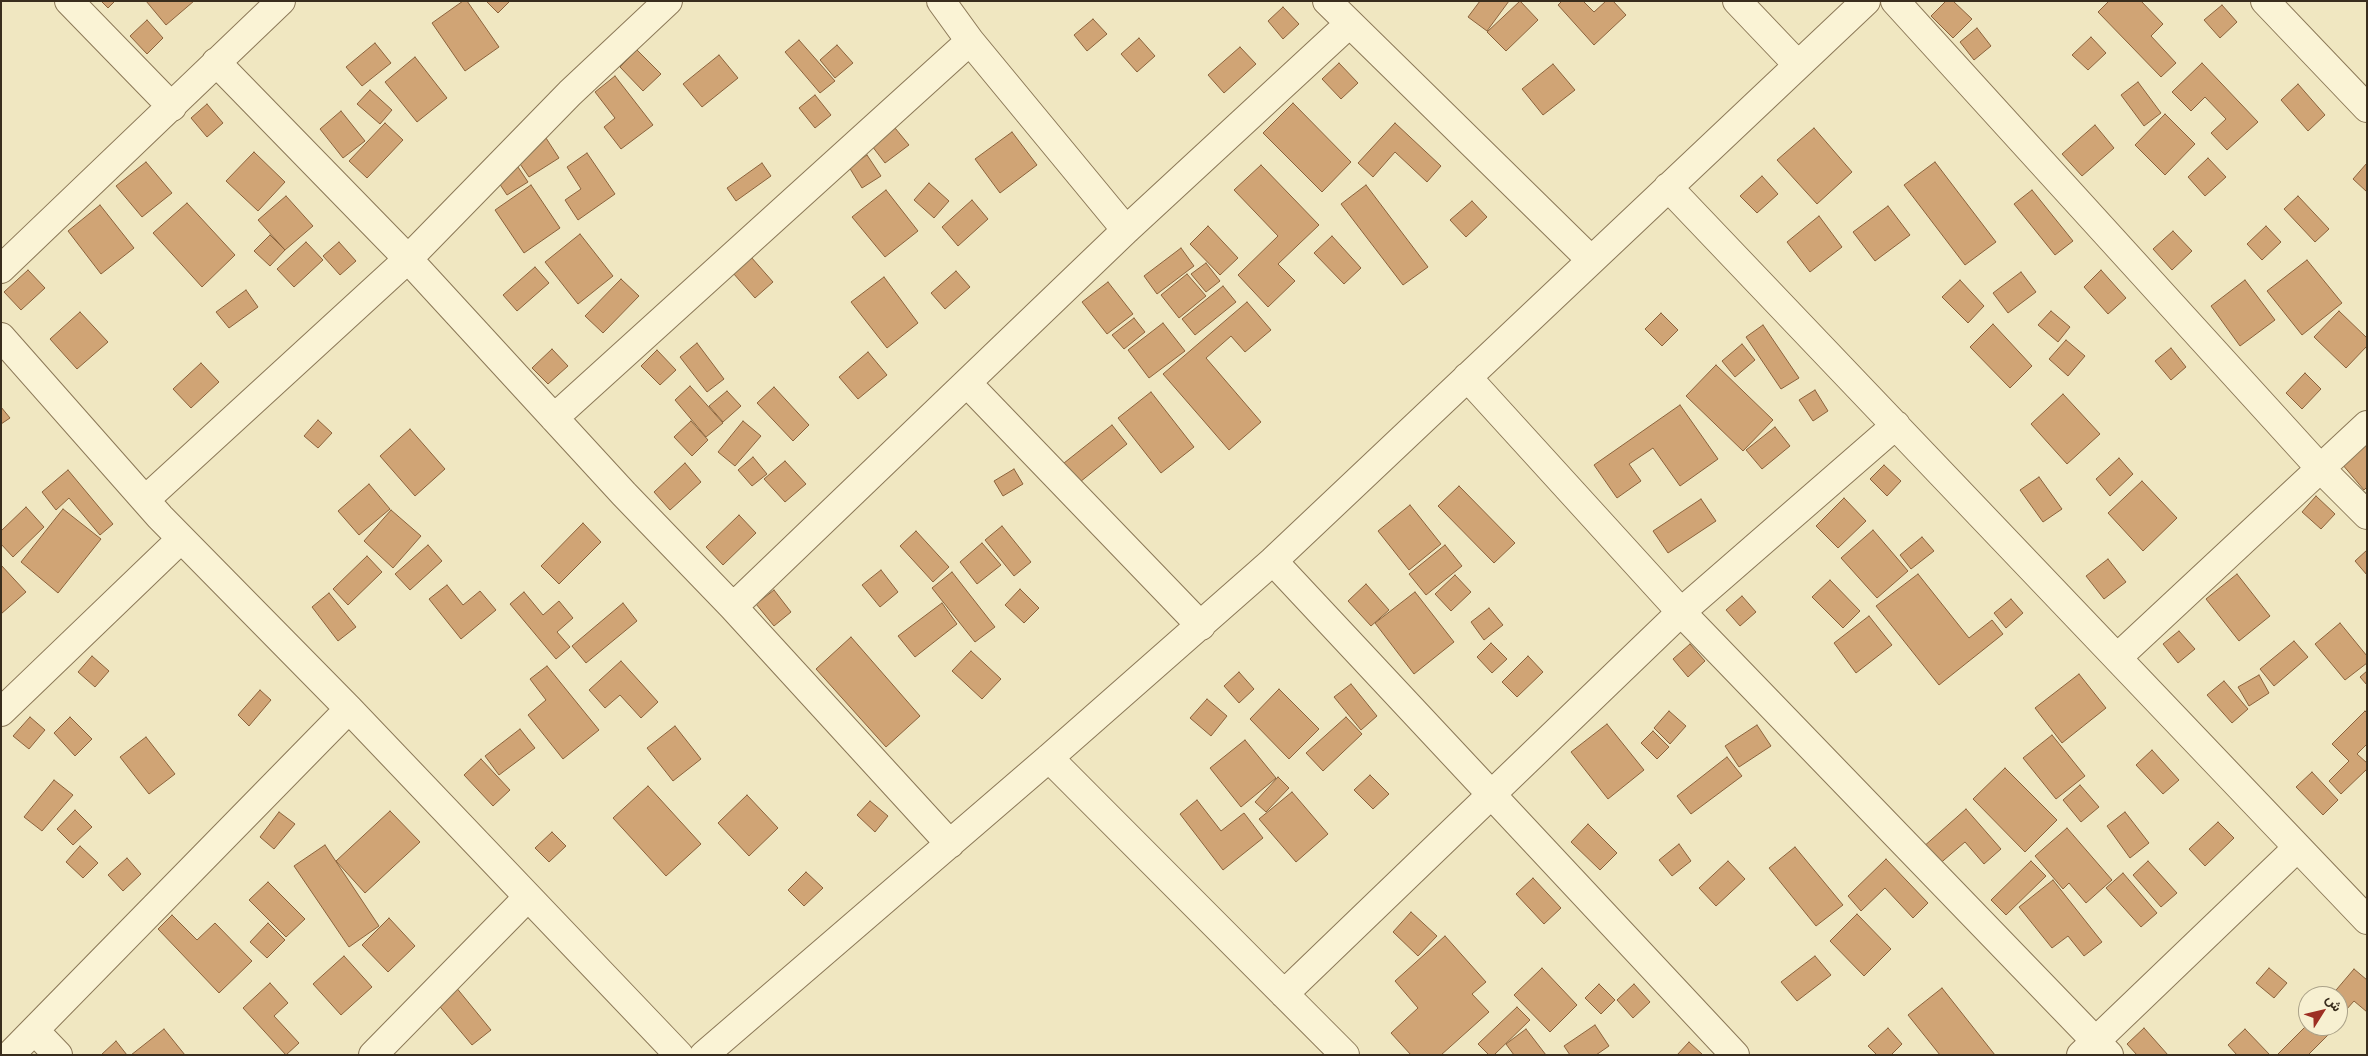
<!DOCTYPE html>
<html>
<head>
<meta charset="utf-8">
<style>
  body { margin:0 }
  #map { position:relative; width:2368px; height:1056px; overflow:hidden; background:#f0e7c1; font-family:"Libre Baskerville",Vazirmatn,serif }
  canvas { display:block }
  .frame { position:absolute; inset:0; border:2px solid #392d1d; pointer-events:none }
  .north { position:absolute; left:2298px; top:986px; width:50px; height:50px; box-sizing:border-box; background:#f7f0d1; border:1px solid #aba289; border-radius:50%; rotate:54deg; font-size:14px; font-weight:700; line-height:20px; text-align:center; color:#392d1d }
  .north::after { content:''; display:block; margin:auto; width:18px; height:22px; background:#9d2f24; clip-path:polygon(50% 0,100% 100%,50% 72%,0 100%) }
</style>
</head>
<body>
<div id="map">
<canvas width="2368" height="1056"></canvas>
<div class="frame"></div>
<div class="north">ش</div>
</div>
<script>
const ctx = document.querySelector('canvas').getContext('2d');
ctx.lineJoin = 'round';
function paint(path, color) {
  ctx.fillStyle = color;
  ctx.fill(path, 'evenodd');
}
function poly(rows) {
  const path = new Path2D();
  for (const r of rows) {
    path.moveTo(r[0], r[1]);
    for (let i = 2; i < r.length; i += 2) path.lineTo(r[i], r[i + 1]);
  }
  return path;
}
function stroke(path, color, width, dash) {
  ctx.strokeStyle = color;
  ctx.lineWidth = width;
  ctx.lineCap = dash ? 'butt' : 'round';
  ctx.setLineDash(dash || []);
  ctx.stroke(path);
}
const building = poly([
  [101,1,115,1,108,8,101,1],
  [146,1,194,1,166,25,146,1],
  [463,1,467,1,499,47,465,71,432,23,463,1],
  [486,1,510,1,498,13,486,1],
  [1480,1,1509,1,1487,31,1468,17,1480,1],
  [1520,1,1538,20,1506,51,1487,32,1520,1],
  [1562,1,1583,1,1594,12,1606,1,1613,1,1626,15,1594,45,1558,5,1562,1],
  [1946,1,1953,1,1972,19,1953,38,1931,16,1946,1],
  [2109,1,2141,1,2163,24,2151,36,2176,63,2161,77,2098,12,2109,1],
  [2222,5,2237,22,2220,38,2204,20,2222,5],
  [1283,7,1299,24,1283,39,1268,21,1283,7],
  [1093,19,1107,34,1087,51,1074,35,1093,19],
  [147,20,163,38,147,54,130,36,147,20],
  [1977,28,1991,46,1974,60,1960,42,1977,28],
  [2091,37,2106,53,2088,70,2072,55,2091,37],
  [1139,38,1155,56,1137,72,1121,54,1139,38],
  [799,40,835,81,820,93,785,52,799,40],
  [375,43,391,63,362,86,346,67,375,43],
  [837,45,853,63,835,78,820,60,837,45],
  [1240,47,1256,64,1224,93,1208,75,1240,47],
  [637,50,661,74,643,91,620,67,637,50],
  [719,55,738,78,702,107,683,84,719,55],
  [415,57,447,98,417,122,385,82,415,57],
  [1339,63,1358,83,1341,99,1322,79,1339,63],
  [2202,63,2258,122,2227,150,2211,133,2226,119,2205,97,2191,111,2172,92,2202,63],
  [1553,64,1575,90,1543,115,1522,89,1553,64],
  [615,76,653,125,621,149,604,127,615,118,595,92,615,76],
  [2138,82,2161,113,2144,126,2121,95,2138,82],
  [2298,84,2325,115,2308,131,2281,100,2298,84],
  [370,90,392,110,380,124,357,104,370,90],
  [815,95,831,115,815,128,799,108,815,95],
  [1293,103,1351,162,1322,192,1263,133,1293,103],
  [207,104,223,123,207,137,191,118,207,104],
  [341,111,365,141,343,158,320,129,341,111],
  [2165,114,2195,144,2165,175,2135,145,2165,114],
  [385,123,403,140,367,178,349,161,385,123],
  [1395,123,1441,166,1427,182,1395,152,1373,177,1358,163,1395,123],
  [2095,125,2114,148,2082,176,2062,154,2095,125],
  [895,128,909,145,885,163,872,146,895,128],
  [1814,128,1852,172,1817,204,1777,160,1814,128],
  [1012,132,1037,165,1000,193,975,159,1012,132],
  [546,138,559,158,529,177,516,158,546,138],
  [254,152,285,182,258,211,226,181,254,152],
  [587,153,615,194,578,220,565,200,581,189,567,167,587,153],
  [867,155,881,176,862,188,849,167,867,155],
  [2208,158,2226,177,2205,196,2188,177,2208,158],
  [146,162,172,193,142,217,116,186,146,162],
  [1935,162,1996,242,1965,265,1904,185,1935,162],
  [762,163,771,176,736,201,727,188,762,163],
  [2367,163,2367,192,2353,179,2367,163],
  [1261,165,1319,225,1278,264,1295,281,1268,307,1238,275,1278,236,1234,190,1261,165],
  [518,167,528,182,507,195,497,180,518,167],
  [1762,176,1778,194,1757,213,1740,196,1762,176],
  [929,183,949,201,934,218,914,200,929,183],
  [531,185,560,228,524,253,495,210,531,185],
  [1366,185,1428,267,1403,285,1341,204,1366,185],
  [886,190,918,231,885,257,852,217,886,190],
  [2032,190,2073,241,2055,255,2014,204,2032,190],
  [286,196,313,226,285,250,258,220,286,196],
  [2298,196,2329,229,2315,242,2284,209,2298,196],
  [972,200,988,219,958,246,942,227,972,200],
  [1472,201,1487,217,1466,237,1450,220,1472,201],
  [187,203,235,255,202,287,153,233,187,203],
  [100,205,134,248,101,274,68,231,100,205],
  [1888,206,1910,235,1875,261,1853,232,1888,206],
  [1819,216,1842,247,1810,272,1787,242,1819,216],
  [1208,226,1238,258,1220,275,1190,244,1208,226],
  [2266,226,2281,242,2262,260,2247,244,2266,226],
  [2173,231,2192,251,2172,270,2153,249,2173,231],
  [580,234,613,276,578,304,545,262,580,234],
  [270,235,285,250,270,266,254,251,270,235],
  [1332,236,1361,268,1344,284,1314,253,1332,236],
  [306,242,323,260,294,287,277,269,306,242],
  [339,242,356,261,340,275,323,256,339,242],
  [1181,248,1194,266,1157,294,1144,276,1181,248],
  [751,257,773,282,755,298,733,273,751,257],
  [2307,260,2342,303,2302,335,2267,291,2307,260],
  [1206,263,1220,281,1206,292,1191,274,1206,263],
  [535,267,549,283,517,311,503,295,535,267],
  [28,270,45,288,21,310,4,292,28,270],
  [2101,270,2126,298,2108,314,2084,287,2101,270],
  [956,271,970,287,945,309,931,293,956,271],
  [2021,272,2036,292,2008,313,1993,293,2021,272],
  [1187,274,1206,296,1179,318,1161,295,1187,274],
  [884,277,918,323,887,348,851,302,884,277],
  [621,279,639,296,603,333,585,316,621,279],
  [1960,280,1984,306,1968,323,1942,297,1960,280],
  [2245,280,2275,320,2240,346,2211,306,2245,280],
  [1108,282,1133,314,1107,334,1082,302,1108,282],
  [1223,286,1236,302,1195,335,1182,319,1223,286],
  [246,290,258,307,229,328,216,312,246,290],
  [1247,302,1271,330,1245,352,1231,336,1206,358,1261,422,1229,450,1163,374,1247,302],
  [2051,311,2070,327,2058,342,2038,325,2051,311],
  [2339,311,2367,338,2367,346,2346,368,2314,337,2339,311],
  [80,312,108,342,77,369,50,339,80,312],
  [1661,313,1678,330,1662,346,1645,329,1661,313],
  [1134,318,1145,332,1124,349,1112,335,1134,318],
  [1163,323,1185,351,1149,378,1128,350,1163,323],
  [1993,324,2032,366,2010,388,1970,347,1993,324],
  [1763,325,1799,378,1781,389,1746,337,1763,325],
  [2066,340,2085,356,2068,376,2049,359,2066,340],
  [697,343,724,379,707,392,680,357,697,343],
  [1742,344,1755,360,1735,377,1722,361,1742,344],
  [2171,348,2186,367,2171,380,2155,361,2171,348],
  [552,349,568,366,548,384,532,368,552,349],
  [657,350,676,370,660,385,641,366,657,350],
  [868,352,887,375,858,399,839,377,868,352],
  [201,363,219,382,191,408,173,389,201,363],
  [1716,365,1773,420,1743,451,1686,396,1716,365],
  [2305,373,2321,389,2302,409,2286,393,2305,373],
  [690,386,723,423,706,437,675,400,690,386],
  [774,387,809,425,793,441,757,403,774,387],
  [1815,390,1828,411,1813,421,1799,400,1815,390],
  [727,391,741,406,723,422,709,406,727,391],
  [1151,392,1194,447,1161,473,1118,418,1151,392],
  [2063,394,2100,434,2067,464,2031,424,2063,394],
  [1680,405,1718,459,1680,486,1653,448,1629,464,1641,481,1617,498,1594,465,1680,405],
  [1,407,10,418,1,424,1,407],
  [318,420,332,433,318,448,304,436,318,420],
  [691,421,708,440,692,456,674,437,691,421],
  [743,421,761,436,735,466,718,452,743,421],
  [1112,425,1127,444,1080,482,1064,463,1112,425],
  [1775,427,1790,446,1762,469,1746,450,1775,427],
  [410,429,445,469,415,496,380,456,410,429],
  [2367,443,2367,487,2364,490,2342,464,2367,443],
  [753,457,767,474,752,486,738,470,753,457],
  [2119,458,2133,474,2110,496,2096,479,2119,458],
  [785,461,806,484,785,502,764,479,785,461],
  [685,463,701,482,670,510,654,492,685,463],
  [1884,465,1901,481,1887,496,1870,479,1884,465],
  [1014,469,1023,484,1003,496,994,481,1014,469],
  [68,470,113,524,100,535,69,498,56,510,42,492,68,470],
  [2039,477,2062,509,2043,522,2020,490,2039,477],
  [2142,481,2177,518,2143,551,2108,513,2142,481],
  [369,484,390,509,359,535,338,511,369,484],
  [1459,486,1515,543,1494,563,1438,506,1459,486],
  [2316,496,2335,514,2321,529,2302,512,2316,496],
  [1844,498,1866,521,1838,548,1816,526,1844,498],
  [1701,499,1716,521,1668,553,1653,531,1701,499],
  [1410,505,1441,544,1409,570,1378,531,1410,505],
  [26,507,44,527,13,557,1,544,1,531,26,507],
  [63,509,101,539,58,593,21,562,63,509],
  [391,510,421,536,393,568,364,541,391,510],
  [739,515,756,533,723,565,706,547,739,515],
  [583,523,601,542,559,584,541,566,583,523],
  [1002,526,1031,562,1014,576,985,540,1002,526],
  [1873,530,1908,571,1877,598,1841,558,1873,530],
  [916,531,949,567,933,582,900,546,916,531],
  [1922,537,1934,551,1911,569,1900,555,1922,537],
  [982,543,1001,565,977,584,960,562,982,543],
  [428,545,442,561,410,590,395,574,428,545],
  [1445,545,1462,566,1426,595,1409,574,1445,545],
  [2367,550,2367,575,2355,561,2367,550],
  [367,556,382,572,348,605,333,589,367,556],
  [2108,559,2126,582,2104,599,2086,576,2108,559],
  [1,565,26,592,1,614,1,565],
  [881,570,898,592,880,607,862,585,881,570],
  [952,572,995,627,975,642,932,588,952,572],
  [1918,574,1969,638,1992,620,2003,634,1939,685,1876,606,1918,574],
  [2237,574,2270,616,2239,641,2206,599,2237,574],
  [1455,575,1471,592,1451,611,1435,594,1455,575],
  [1830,580,1860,611,1843,628,1812,597,1830,580],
  [1366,584,1389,610,1371,626,1348,601,1366,584],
  [447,585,463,605,480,591,496,610,461,639,429,599,447,585],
  [1020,589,1039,608,1024,623,1005,605,1020,589],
  [774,590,791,612,774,626,756,604,774,590],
  [524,592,543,615,559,601,573,618,557,632,570,647,556,659,510,604,524,592],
  [1415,592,1454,642,1414,674,1375,623,1415,592],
  [329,593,356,627,338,641,312,607,329,593],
  [1742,596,1756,612,1740,626,1726,610,1742,596],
  [2011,599,2023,613,2006,628,1994,613,2011,599],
  [623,603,637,621,586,663,572,646,623,603],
  [942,603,957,624,915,657,898,636,942,603],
  [1489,608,1503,625,1484,640,1471,622,1489,608],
  [1869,616,1892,645,1856,673,1834,643,1869,616],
  [2340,623,2367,656,2367,663,2345,680,2315,644,2340,623],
  [2179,631,2195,649,2178,663,2163,644,2179,631],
  [851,637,920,716,886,747,816,669,851,637],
  [2294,641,2308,657,2274,686,2260,669,2294,641],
  [1491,643,1507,659,1492,673,1477,657,1491,643],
  [1690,644,1705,661,1688,677,1673,659,1690,644],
  [971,651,1001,679,982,699,952,671,971,651],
  [92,656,109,671,95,687,78,672,92,656],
  [1528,656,1543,672,1517,697,1502,682,1528,656],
  [621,661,658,702,641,718,620,695,605,708,589,690,621,661],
  [547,666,599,730,563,759,528,715,546,700,530,679,547,666],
  [2367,671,2367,685,2360,677,2367,671],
  [1239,672,1254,689,1239,703,1224,686,1239,672],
  [2079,674,2106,708,2062,743,2035,708,2079,674],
  [2259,675,2269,693,2249,706,2238,687,2259,675],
  [2224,681,2248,709,2232,723,2207,695,2224,681],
  [1351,684,1377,716,1361,730,1334,697,1351,684],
  [1279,689,1319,729,1289,759,1250,719,1279,689],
  [260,690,271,700,249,726,238,715,260,690],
  [1207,699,1227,716,1211,736,1190,718,1207,699],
  [1669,711,1686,726,1670,744,1654,728,1669,711],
  [2365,711,2367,713,2367,744,2357,754,2367,763,2367,769,2341,794,2329,781,2349,761,2332,744,2365,711],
  [30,717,45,730,29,749,13,736,30,717],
  [70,717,92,739,75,756,54,733,70,717],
  [1346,717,1362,734,1323,771,1306,753,1346,717],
  [1607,724,1644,770,1608,799,1571,752,1607,724],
  [1757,725,1771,746,1739,767,1725,746,1757,725],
  [675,726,701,759,673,781,647,748,675,726],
  [520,729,535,748,499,775,485,756,520,729],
  [1653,731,1669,747,1657,759,1641,743,1653,731],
  [2052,735,2085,776,2056,799,2023,758,2052,735],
  [146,737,175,774,149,794,120,757,146,737],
  [1245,740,1276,778,1241,807,1210,768,1245,740],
  [2152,750,2179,780,2163,794,2136,765,2152,750],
  [1727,757,1742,776,1691,814,1677,796,1727,757],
  [481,759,510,790,493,806,464,775,481,759],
  [2005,768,2057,820,2025,852,1973,799,2005,768],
  [2312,772,2338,800,2323,815,2296,787,2312,772],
  [1370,775,1389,794,1373,809,1354,790,1370,775],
  [1278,777,1289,788,1266,812,1255,802,1278,777],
  [54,780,73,795,42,831,24,817,54,780],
  [2080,785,2099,807,2081,822,2063,800,2080,785],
  [648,786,701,844,666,876,613,818,648,786],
  [1292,792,1328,834,1296,862,1259,819,1292,792],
  [747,795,778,828,749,856,718,823,747,795],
  [1197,800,1221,831,1244,813,1263,838,1223,870,1180,814,1197,800],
  [870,801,888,816,875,832,857,815,870,801],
  [1966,809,2001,849,1984,864,1965,842,1937,866,1922,848,1966,809],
  [75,810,92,827,73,845,57,829,75,810],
  [390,811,420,842,365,893,336,861,390,811],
  [279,812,295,824,274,849,260,837,279,812],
  [2125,812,2149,843,2130,858,2107,826,2125,812],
  [2218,822,2234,838,2205,866,2189,849,2218,822],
  [1588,824,1617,853,1600,870,1571,842,1588,824],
  [2067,828,2112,880,2086,903,2069,883,2063,889,2035,856,2067,828],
  [552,832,566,846,549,862,535,848,552,832],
  [1679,844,1691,861,1672,876,1659,860,1679,844],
  [325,845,379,926,349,947,294,866,325,845],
  [80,846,98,863,83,878,66,862,80,846],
  [1795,847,1843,905,1816,926,1769,868,1795,847],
  [127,858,141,874,123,891,108,875,127,858],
  [1886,859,1928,903,1913,918,1885,888,1861,911,1848,896,1886,859],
  [1728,861,1745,879,1716,906,1699,888,1728,861],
  [2031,861,2046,876,2006,915,1991,900,2031,861],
  [2148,861,2177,893,2161,907,2133,875,2148,861],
  [806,872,823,888,804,906,788,890,806,872],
  [2123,873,2157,913,2141,927,2106,888,2123,873],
  [1533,878,1561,908,1544,924,1516,894,1533,878],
  [2053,880,2102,942,2084,956,2068,936,2052,948,2019,907,2053,880],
  [268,882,305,919,286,937,249,900,268,882],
  [1411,912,1437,936,1418,956,1393,932,1411,912],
  [1857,914,1891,949,1864,976,1830,941,1857,914],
  [172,915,197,940,215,923,252,961,219,993,158,929,172,915],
  [389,918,415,946,388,972,362,945,389,918],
  [268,923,285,940,267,958,250,942,268,923],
  [1445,936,1486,982,1472,994,1489,1012,1441,1055,1411,1055,1391,1033,1418,1008,1395,981,1445,936],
  [344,956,372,987,341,1015,313,984,344,956],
  [1815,956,1831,975,1797,1001,1781,982,1815,956],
  [1542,968,1577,1005,1550,1032,1514,995,1542,968],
  [2269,968,2287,983,2274,998,2256,983,2269,968],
  [2354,969,2367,980,2367,1012,2354,1001,2338,1019,2338,996,2331,996,2354,969],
  [270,983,288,1003,274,1016,299,1043,286,1055,243,1008,270,983],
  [1599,984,1615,1000,1601,1014,1585,998,1599,984],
  [1634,984,1650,1002,1633,1018,1617,1000,1634,984],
  [455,986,491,1030,472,1045,436,1002,455,986],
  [1942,988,1995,1055,1940,1055,1908,1015,1942,988],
  [1517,1007,1530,1020,1494,1055,1489,1055,1478,1044,1517,1007],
  [2308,1024,2308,1026,2337,1026,2308,1055,2277,1055,2308,1024],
  [1595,1025,1609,1046,1596,1055,1570,1055,1564,1046,1595,1025],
  [1888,1028,1902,1044,1891,1055,1877,1055,1868,1046,1888,1028],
  [2144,1028,2168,1055,2137,1055,2127,1044,2144,1028],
  [164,1029,185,1055,131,1055,164,1029],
  [1526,1029,1546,1055,1514,1055,1506,1044,1526,1029],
  [2245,1029,2270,1055,2237,1055,2228,1045,2245,1029],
  [116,1041,127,1055,101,1055,116,1041],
  [1689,1042,1703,1055,1677,1055,1689,1042]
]);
const minor = poly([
  [69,1,172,107],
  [941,1,970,41,1126,230],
  [1327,1,1591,260],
  [1737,1,1798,65],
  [1895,1,2320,468,2367,515],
  [2265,1,2367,108],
  [216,62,408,259,624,494,733,607,950,844],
  [1668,187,2367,920],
  [1,269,281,1],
  [1,337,160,517,349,709,679,1055],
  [1467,377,1681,612,2109,1055],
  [967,383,1201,626],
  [554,418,970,41],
  [145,500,408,259,570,93,668,1],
  [1273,561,1735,1055],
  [733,607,1126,230,1349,24],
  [2118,657,2367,425],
  [1,712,181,539],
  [1049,758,1345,1055],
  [1284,994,1681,612,1896,425],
  [35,1031,58,1055],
  [10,1055,349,709],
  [373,1055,527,898],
  [704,1055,1049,758,1273,561,1866,1],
  [2081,1055,2297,848]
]);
paint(building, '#d0a475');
stroke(building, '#8b633c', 1);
stroke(minor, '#8b7857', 30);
stroke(minor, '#faf3d5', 28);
</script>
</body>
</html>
